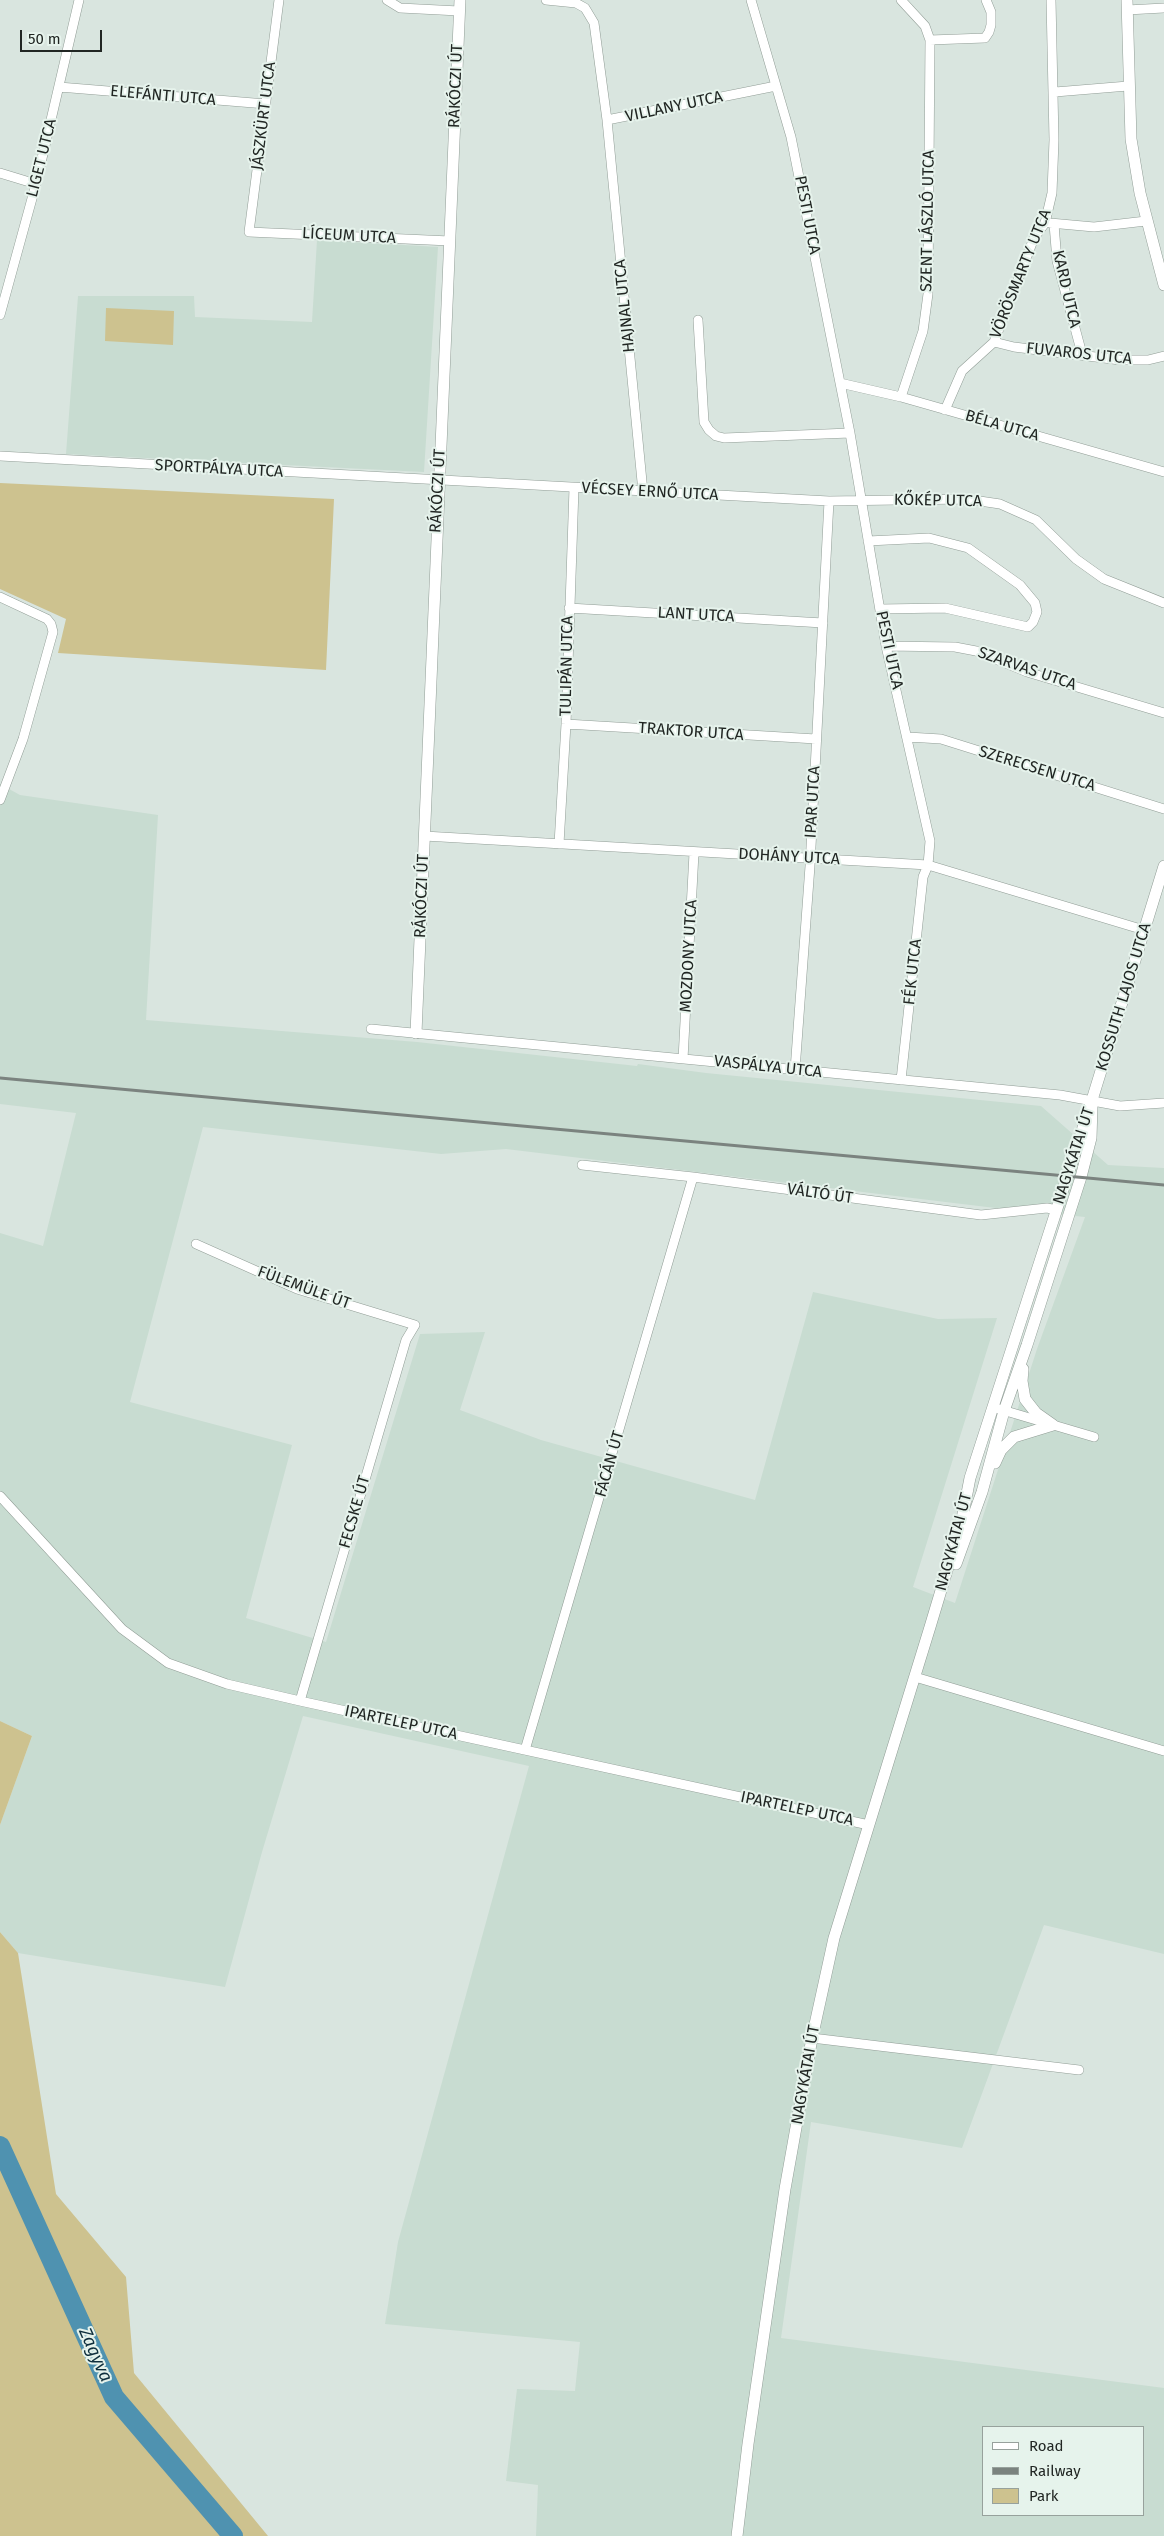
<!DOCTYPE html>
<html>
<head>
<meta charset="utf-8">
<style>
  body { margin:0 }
  #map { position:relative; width:1164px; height:2536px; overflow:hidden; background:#d9e5df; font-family:"Fira Sans",sans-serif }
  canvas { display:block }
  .legend { position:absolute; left:982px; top:2426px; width:162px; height:90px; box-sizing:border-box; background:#e6f3ec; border:1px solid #97a19c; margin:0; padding:6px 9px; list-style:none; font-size:15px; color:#212623 }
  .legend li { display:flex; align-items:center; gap:10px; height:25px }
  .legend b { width:25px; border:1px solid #97a19c }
  .scale { position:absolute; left:20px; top:30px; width:82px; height:22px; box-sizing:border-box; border:2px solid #212623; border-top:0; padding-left:6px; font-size:15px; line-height:18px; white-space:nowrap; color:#212623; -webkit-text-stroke:4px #e6f3ec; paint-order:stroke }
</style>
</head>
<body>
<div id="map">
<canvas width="1164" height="2536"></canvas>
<ul class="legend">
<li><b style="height:6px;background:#fff"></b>Road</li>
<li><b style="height:6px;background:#7b837f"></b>Railway</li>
<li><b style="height:14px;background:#cdc28f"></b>Park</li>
</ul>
<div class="scale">50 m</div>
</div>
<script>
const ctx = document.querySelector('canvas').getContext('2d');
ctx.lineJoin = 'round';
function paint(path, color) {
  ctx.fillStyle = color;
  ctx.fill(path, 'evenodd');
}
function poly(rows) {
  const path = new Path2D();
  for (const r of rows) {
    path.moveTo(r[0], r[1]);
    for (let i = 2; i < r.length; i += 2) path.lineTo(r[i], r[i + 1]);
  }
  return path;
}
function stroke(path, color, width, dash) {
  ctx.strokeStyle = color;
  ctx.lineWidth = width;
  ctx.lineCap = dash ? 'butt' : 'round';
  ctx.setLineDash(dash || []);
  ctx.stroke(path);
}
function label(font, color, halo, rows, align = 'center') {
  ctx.font = font + ' "Fira Sans",sans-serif';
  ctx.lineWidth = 4;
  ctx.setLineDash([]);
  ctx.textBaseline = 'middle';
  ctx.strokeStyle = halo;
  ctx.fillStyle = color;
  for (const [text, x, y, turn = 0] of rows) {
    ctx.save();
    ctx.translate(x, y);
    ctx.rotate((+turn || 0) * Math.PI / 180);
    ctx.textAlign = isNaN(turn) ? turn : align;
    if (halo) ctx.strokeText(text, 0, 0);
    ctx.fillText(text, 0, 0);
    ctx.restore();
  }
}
const built = poly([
  [317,240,438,247,424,472,66,454,78,296,194,296,195,317,312,322],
  [0,784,20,795,158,815,146,1020,417,1042,637,1066,638,1064,706,1073,1041,1106,1108,1165,1164,1168,1164,1954,1044,1925,962,2148,811,2122,781,2338,1164,2388,1164,2536,536,2536,538,2485,506,2481,517,2389,575,2391,580,2342,385,2324,398,2242,529,1766,303,1716,262,1852,225,1987,18,1953,0,1932,0,1825,32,1736,0,1721,0,1233,43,1246,76,1113,0,1104],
  [203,1127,441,1154,506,1149,987,1207,1085,1217,1037,1349,955,1603,913,1587,997,1318,938,1319,813,1292,755,1500,541,1440,460,1410,485,1332,420,1334,326,1642,246,1618,292,1445,130,1402],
  [983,2427,1143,2427,1143,2515,983,2515]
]);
const green = poly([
  [106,308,174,311,173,345,105,341],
  [0,483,334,499,326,670,58,653,66,619,0,589],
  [0,1721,32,1736,0,1825],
  [0,1932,18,1953,56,2194,126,2277,134,2373,268,2536,0,2536]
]);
const river = poly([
  [0,2146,114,2397,233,2536]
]);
const minor = poly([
  [279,0,249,232,450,241],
  [387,0,400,8,459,11],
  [546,0,576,3,585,8,594,23,607,120,643,492],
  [751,0,791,137,850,433,886,646,930,841,928,865,923,877,901,1080],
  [1127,10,1164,8],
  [930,40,985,38,989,32,991,25,991,12,986,0],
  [59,87,266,104],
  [1055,92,1128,86],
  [607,120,776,86],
  [0,173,36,184],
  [1050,223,1094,227,1146,221],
  [1054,224,1057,261,1082,354],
  [0,315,36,184,79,0],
  [698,320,704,422,709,430,716,436,724,438,850,433],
  [994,342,1014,347,1120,360,1148,360,1164,356],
  [840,383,901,397,1164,472],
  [901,397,923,331,928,294,930,40,925,26,901,0],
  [945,410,962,371,994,342,1034,238,1045,223,1052,193,1054,140,1051,0],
  [0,456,829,501,966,499,1000,504,1036,520,1076,559,1104,579,1164,603],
  [868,541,929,538,968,548,1020,585,1035,603,1037,612,1033,622,1028,627,945,608,880,609],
  [0,597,47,619,51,624,53,632,23,739,0,800],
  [569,608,823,623],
  [886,646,955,647,976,651,1027,672,1164,713],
  [566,724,816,739],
  [908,737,941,739,1164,809],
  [424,836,928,865,1144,930],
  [559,844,566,724,574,488],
  [371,1029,1060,1095,1120,1106,1164,1103],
  [683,1059,694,853],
  [795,1070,810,866,829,501],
  [582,1165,693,1177,981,1215,1047,1208,1057,1210],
  [196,1244,297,1289,415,1325,406,1340,300,1701],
  [999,1409,1094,1437],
  [0,1496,122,1629,168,1663,227,1684,300,1701,869,1825],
  [915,1677,1164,1751],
  [525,1750,693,1177],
  [812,2038,1079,2070]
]);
const tertiary = poly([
  [1127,0,1131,139,1140,193,1164,285],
  [416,1033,460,0],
  [1023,1369,1022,1381,1025,1399,1036,1413,1053,1425],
  [995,1463,1001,1450,1014,1437,1053,1425],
  [956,1564,982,1492,1004,1411,1027,1345,1081,1177,1091,1138,1092,1106],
  [737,2536,748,2444,785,2189,812,2038,834,1938,930,1627,961,1524,970,1478,1092,1100,1164,866]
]);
const rail = poly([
  [0,1078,1164,1185]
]);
const streetNames = [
  ["RÁKÓCZI ÚT",456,86,-88],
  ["ELEFÁNTI UTCA",163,96,5],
  ["VILLANY UTCA",674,107,-12],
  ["JÁSZKÜRT UTCA",264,116,-83],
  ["LIGET UTCA",42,158,-76],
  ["PESTI UTCA",807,215,79],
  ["SZENT LÁSZLÓ UTCA",928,221,-89],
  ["LÍCEUM UTCA",349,236,3],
  ["VÖRÖSMARTY UTCA",1021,274,-68],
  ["KARD UTCA",1066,289,77],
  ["HAJNAL UTCA",625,306,-96],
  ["FUVAROS UTCA",1079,354,6],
  ["BÉLA UTCA",1002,426,16],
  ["SPORTPÁLYA UTCA",219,469,3],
  ["RÁKÓCZI ÚT",438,491,-87],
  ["VÉCSEY ERNŐ UTCA",650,492,3],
  ["KŐKÉP UTCA",938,501,1],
  ["LANT UTCA",696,615,3],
  ["PESTI UTCA",889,650,78],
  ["TULIPÁN UTCA",567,666,-89],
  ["SZARVAS UTCA",1027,669,19],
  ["TRAKTOR UTCA",691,732,4],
  ["SZERECSEN UTCA",1037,769,17],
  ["IPAR UTCA",813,802,-87],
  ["DOHÁNY UTCA",789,857,3],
  ["RÁKÓCZI ÚT",422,896,-88],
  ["MOZDONY UTCA",689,956,-87],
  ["FÉK UTCA",913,972,-84],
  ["KOSSUTH LAJOS UTCA",1124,997,-73],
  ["VASPÁLYA UTCA",768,1067,6],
  ["NAGYKÁTAI ÚT",1074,1156,-72],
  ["VÁLTÓ ÚT",820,1194,8],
  ["FÜLEMÜLE ÚT",304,1288,20],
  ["FÁCÁN ÚT",610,1464,-74],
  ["FECSKE ÚT",355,1512,-74],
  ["NAGYKÁTAI ÚT",954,1542,-75],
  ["IPARTELEP UTCA",401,1723,12],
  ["IPARTELEP UTCA",797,1809,12],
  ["NAGYKÁTAI ÚT",806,2075,-80]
];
const waterNames = [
  ["Zagyva",95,2355,66]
];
paint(built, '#c8dcd1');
paint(green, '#cdc28f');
stroke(river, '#4f92b0', 20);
stroke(minor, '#919d96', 10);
stroke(tertiary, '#919d96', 12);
stroke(minor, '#fff', 9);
stroke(tertiary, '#fff', 11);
stroke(rail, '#7b837f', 3);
label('16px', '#212623', '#e6f3ec', streetNames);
label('italic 18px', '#0f2f3d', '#e6f3ec', waterNames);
</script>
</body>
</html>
